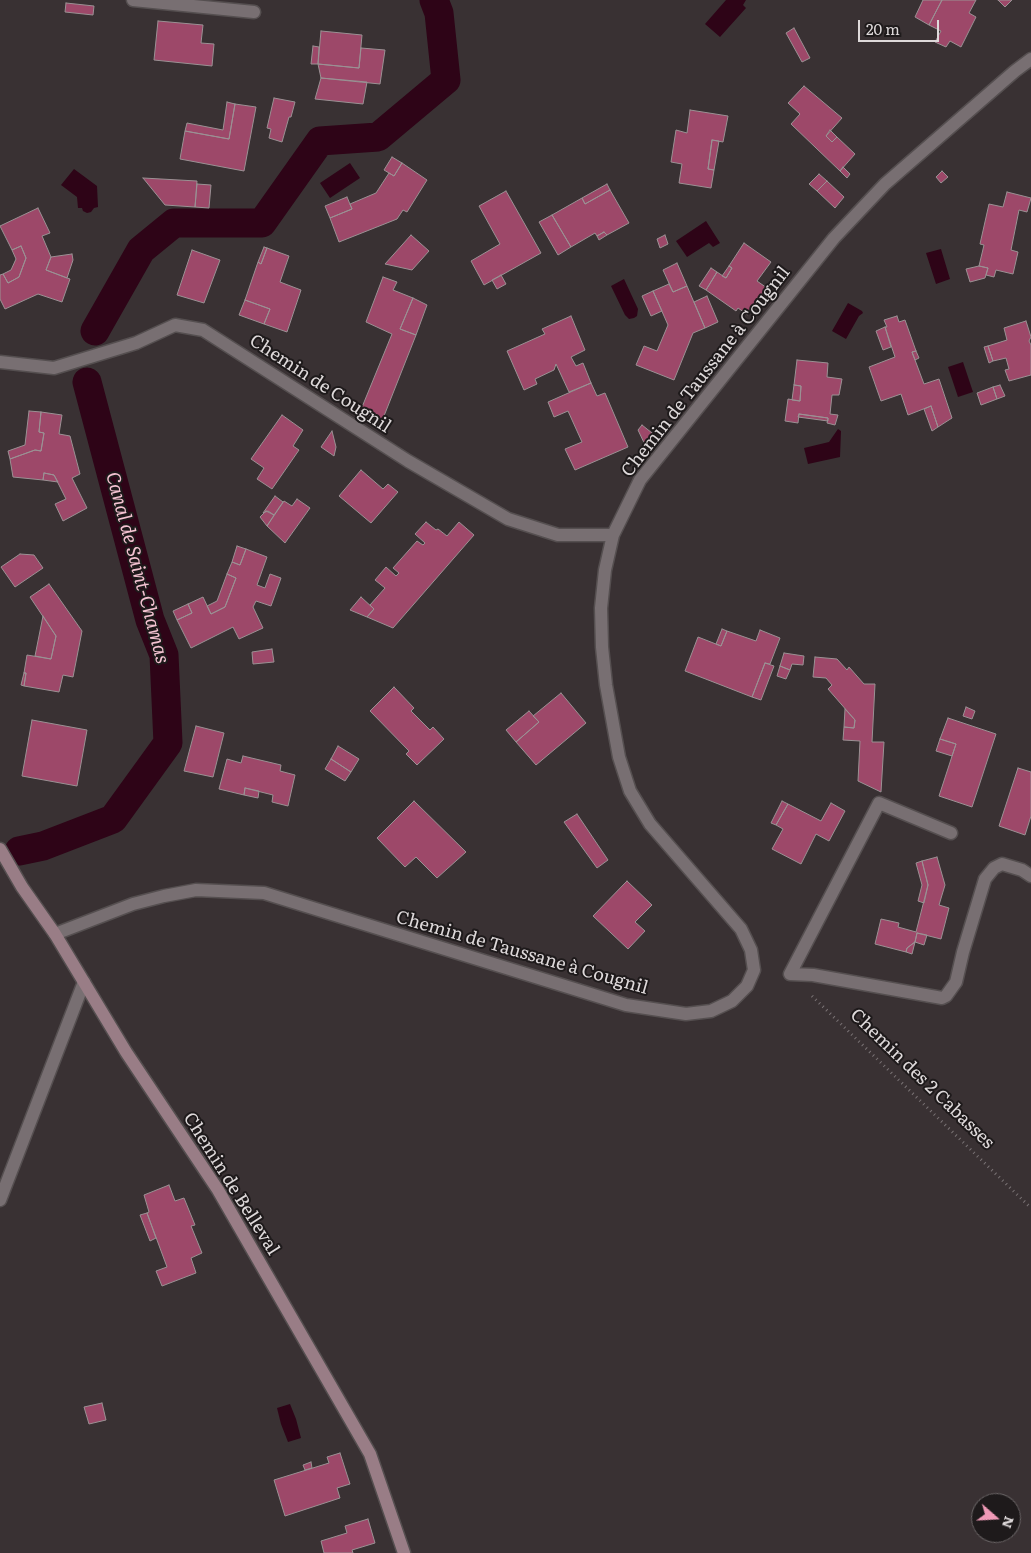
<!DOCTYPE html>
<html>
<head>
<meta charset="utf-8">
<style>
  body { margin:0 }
  #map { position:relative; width:1031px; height:1553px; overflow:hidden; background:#393133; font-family:Literata,serif }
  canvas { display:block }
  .north { position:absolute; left:971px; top:1493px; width:50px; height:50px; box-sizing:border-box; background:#1e1a1b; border:1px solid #6b6667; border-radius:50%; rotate:109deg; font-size:14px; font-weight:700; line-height:20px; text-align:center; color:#ded9da }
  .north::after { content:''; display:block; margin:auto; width:18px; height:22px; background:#f09ab7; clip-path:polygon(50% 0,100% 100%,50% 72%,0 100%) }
  .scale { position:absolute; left:858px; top:20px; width:81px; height:22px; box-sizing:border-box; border:2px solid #ded9da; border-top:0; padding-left:6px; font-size:15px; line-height:18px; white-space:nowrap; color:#ded9da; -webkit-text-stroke:4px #1e1a1b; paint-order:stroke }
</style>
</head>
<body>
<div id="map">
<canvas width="1031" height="1553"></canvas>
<div class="north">N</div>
<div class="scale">20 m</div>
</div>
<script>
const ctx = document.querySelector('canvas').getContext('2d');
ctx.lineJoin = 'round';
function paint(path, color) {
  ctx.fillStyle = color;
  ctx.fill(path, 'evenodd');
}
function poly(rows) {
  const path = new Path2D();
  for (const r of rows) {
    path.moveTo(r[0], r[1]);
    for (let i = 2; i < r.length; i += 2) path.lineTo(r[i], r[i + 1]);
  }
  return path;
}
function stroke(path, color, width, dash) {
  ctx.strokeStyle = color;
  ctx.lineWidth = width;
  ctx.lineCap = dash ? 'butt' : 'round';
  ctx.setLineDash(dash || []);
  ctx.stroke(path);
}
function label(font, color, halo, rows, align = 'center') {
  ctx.font = font + ' Literata,serif';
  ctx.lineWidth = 4;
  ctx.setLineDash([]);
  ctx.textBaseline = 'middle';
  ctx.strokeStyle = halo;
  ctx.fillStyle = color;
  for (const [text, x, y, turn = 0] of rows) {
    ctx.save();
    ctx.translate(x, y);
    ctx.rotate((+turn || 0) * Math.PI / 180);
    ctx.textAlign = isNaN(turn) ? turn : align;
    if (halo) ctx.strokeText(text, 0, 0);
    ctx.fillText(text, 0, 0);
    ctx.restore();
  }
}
const water = poly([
  [726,0,746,0,743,5,746,8,720,37,705,24],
  [350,163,360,178,330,198,320,183],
  [74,169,97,186,98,207,94,208,91,212,87,213,83,211,82,208,78,208,77,197,61,185],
  [706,221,720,243,713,247,709,243,687,257,676,241],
  [941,249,950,279,936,284,926,253],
  [624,279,638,309,637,316,634,318,629,319,625,315,611,286],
  [848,303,862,311,863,313,859,316,846,339,832,331],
  [963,362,973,392,958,397,948,367],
  [838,429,841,431,840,457,808,464,804,448,829,442],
  [290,1404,296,1419,301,1438,288,1442,281,1424,277,1408]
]);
const canal = poly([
  [95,331,141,250,174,223,262,223,320,141,378,137,446,80,439,13,434,0],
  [19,851,43,846,113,819,168,743,164,655,150,620,87,382]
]);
const building = poly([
  [923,0,942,0,929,25,915,17,923,0],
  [942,0,976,0,969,13,976,17,961,47,950,41,946,47,935,42,941,31,929,25,942,0],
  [998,0,1012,0,1005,7,998,0],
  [66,3,94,6,93,15,65,12,66,3],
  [158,21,203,25,201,43,214,44,212,66,154,60,158,21],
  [794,28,810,58,802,62,786,33,794,28],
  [321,31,362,35,359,68,318,64,321,31],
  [313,46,319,47,318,64,311,64,313,46],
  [361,48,385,50,380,84,321,78,318,64,359,68,361,48],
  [321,78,367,82,363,104,315,99,321,78],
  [804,86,842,118,826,136,832,142,837,137,855,154,840,171,791,124,800,114,788,103,804,86],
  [274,98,295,102,291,117,289,117,282,142,269,138,271,129,267,128,274,98],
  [227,102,235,104,229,139,185,131,187,123,223,130,227,102],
  [235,104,256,107,244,171,180,159,185,131,229,139,235,104],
  [690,110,728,116,723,142,712,140,708,169,714,170,711,188,679,183,682,164,671,162,676,130,687,133,690,110],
  [830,130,837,137,832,142,826,136,830,130],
  [712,140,719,141,714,170,708,169,712,140],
  [392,157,402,163,394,176,384,170,392,157],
  [402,163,427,180,407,212,403,210,397,219,339,242,330,218,352,209,350,204,376,193,389,173,394,176,402,163],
  [843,167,850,174,847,178,840,171,843,167],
  [942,171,948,177,941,183,936,177,942,171],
  [819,174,827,181,817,191,809,184,819,174],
  [143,178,197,181,195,207,165,205,143,178],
  [827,181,844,197,835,208,817,191,827,181],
  [197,184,211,185,209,208,195,207,197,184],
  [607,184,610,190,585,204,582,198,607,184],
  [610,190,629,223,607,235,604,232,597,236,595,233,571,247,552,215,582,198,585,204,610,190],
  [506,191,541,253,484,285,471,261,500,244,479,206,506,191],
  [1007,192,1031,198,1027,212,1019,210,1011,250,1018,252,1013,274,996,270,994,277,986,275,988,268,979,266,984,245,980,244,989,204,1003,207,1007,192],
  [347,197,352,209,330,218,325,206,347,197],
  [38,208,50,233,42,236,51,257,46,270,70,279,62,302,38,294,5,309,0,299,0,275,3,274,8,283,19,277,26,258,21,246,12,250,0,226,38,208],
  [552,215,571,247,558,255,539,222,552,215],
  [604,232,607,235,599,240,597,236,604,232],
  [411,235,429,251,412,270,385,264,411,235],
  [665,235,668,244,660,248,657,239,665,235],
  [744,243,771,262,757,281,767,288,748,315,738,308,736,311,706,290,717,272,726,278,732,268,729,266,744,243],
  [21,246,26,258,19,277,8,283,3,274,11,270,16,259,12,250,21,246],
  [264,247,267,248,261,264,258,262,264,247],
  [267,248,289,256,280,282,301,290,287,332,264,324,270,309,245,300,258,262,261,264,267,248],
  [192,250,220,260,204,303,177,295,192,250],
  [72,254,73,260,67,278,46,270,51,257,72,254],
  [677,263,687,286,673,292,663,270,677,263],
  [729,266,732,268,726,278,722,276,729,266],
  [979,266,988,268,985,278,970,282,966,269,979,266],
  [711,268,717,272,706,290,699,286,711,268],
  [501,275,506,284,497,289,492,280,501,275],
  [383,277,397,282,393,290,413,298,400,329,416,335,382,421,360,412,392,334,366,322,383,277],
  [669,284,673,292,687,286,705,328,693,333,674,380,636,365,644,346,657,351,668,325,653,291,669,284],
  [653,291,662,311,651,316,642,296,653,291],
  [707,296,718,322,705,328,694,302,707,296],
  [413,298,427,305,416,335,400,329,413,298],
  [245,300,270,309,264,324,239,315,245,300],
  [571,316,585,350,571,357,576,366,583,363,591,383,569,392,556,364,554,370,535,379,537,384,524,390,507,351,545,334,542,329,571,316],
  [897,316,899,322,905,320,916,351,912,352,924,384,939,379,952,418,938,427,931,406,908,415,901,394,881,401,869,367,895,357,885,327,887,327,884,320,897,316],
  [1026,321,1031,337,1029,341,1031,345,1031,375,1009,381,1005,370,1009,369,1006,358,993,361,988,346,1007,340,1004,328,1026,321],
  [885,327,891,347,883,350,876,331,885,327],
  [988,346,993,361,989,363,984,347,988,346],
  [916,351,919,358,915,360,912,352,916,351],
  [797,360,828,363,827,377,842,379,839,395,832,395,830,414,838,415,835,425,827,423,828,418,799,414,798,423,785,421,788,399,800,401,801,386,794,385,797,360],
  [591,383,597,396,605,393,628,447,575,470,565,449,582,442,568,411,554,417,548,402,591,383],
  [794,385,801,386,800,401,792,400,794,385],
  [1000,385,1005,396,997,399,993,387,1000,385],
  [993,387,997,399,981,405,977,393,993,387],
  [931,406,938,427,932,431,924,409,931,406],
  [29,411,41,412,39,432,44,433,41,451,35,450,10,459,8,451,25,445,29,411],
  [41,412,62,415,59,434,70,436,80,474,72,478,87,508,63,521,55,504,66,499,54,475,44,473,43,480,13,477,10,459,35,450,41,451,44,433,39,432,41,412],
  [799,414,828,418,828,421,798,417,799,414],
  [282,415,303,430,293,446,299,450,272,489,257,479,264,468,251,459,282,415],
  [642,425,657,437,647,449,638,430,642,425],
  [332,431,336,447,334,456,321,447,332,431],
  [361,470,383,489,388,484,398,492,371,523,339,496,361,470],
  [44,473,54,475,58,482,43,480,44,473],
  [275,496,283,502,274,515,268,511,263,513,275,496],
  [297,499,310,508,285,543,267,526,284,501,292,506,297,499],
  [266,511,274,515,267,526,260,517,266,511],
  [426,522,436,530,438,529,447,536,459,522,474,535,393,628,367,617,374,609,370,605,385,588,375,580,386,567,396,576,399,573,393,568,417,541,423,545,425,543,415,534,426,522],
  [237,546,246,549,240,565,232,562,237,546],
  [246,549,267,557,257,585,265,588,270,574,281,578,271,606,256,601,253,607,263,628,239,639,233,627,191,648,177,620,192,613,188,604,203,597,211,614,225,607,236,578,227,574,232,562,240,565,246,549],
  [20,554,34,555,43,568,15,587,1,567,20,554],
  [227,574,236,578,225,607,211,614,207,606,217,601,227,574],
  [49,584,82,631,73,677,63,675,59,692,24,686,26,673,24,673,27,655,51,659,56,636,30,597,49,584],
  [361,597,374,609,367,617,350,610,361,597],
  [188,604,192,613,177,620,173,611,188,604],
  [43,616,56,636,51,659,35,656,43,616],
  [722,629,727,631,721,646,716,644,722,629],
  [760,630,780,638,770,664,765,663,752,697,685,671,698,637,721,646,727,631,756,641,760,630],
  [272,649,274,662,253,664,252,652,272,649],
  [784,653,804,656,803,665,792,664,790,670,780,666,784,653],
  [815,657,837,659,847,670,849,667,864,684,875,684,872,742,884,742,881,792,858,781,860,741,843,740,844,727,854,728,855,720,828,689,832,685,826,678,813,677,815,657],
  [765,663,774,666,761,700,752,697,765,663],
  [780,666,790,670,786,679,777,676,780,666],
  [24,673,26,673,24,686,21,685,24,673],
  [394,687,414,708,411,711,430,730,433,727,444,739,417,765,406,754,409,751,370,711,394,687],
  [561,693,586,723,536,765,516,742,539,722,533,716,561,693],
  [966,707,975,711,972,719,963,716,966,707],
  [845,709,855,720,854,728,844,727,845,709],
  [529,711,539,722,516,742,506,730,529,711],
  [948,718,996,734,972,807,939,796,956,744,940,739,948,718],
  [32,720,87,730,77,786,22,776,32,720],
  [196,726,224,733,213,777,184,771,196,726],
  [940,739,956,744,952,756,936,751,940,739],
  [338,746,359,759,351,772,331,759,338,746],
  [243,756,281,765,280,771,295,775,288,806,272,802,273,795,245,788,244,795,219,789,227,759,241,763,243,756],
  [331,759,351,772,345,781,325,769,331,759],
  [1018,768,1031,772,1031,816,1025,835,999,826,1018,768],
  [245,788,259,791,258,798,244,795,245,788],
  [414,801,466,852,437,878,416,857,405,867,377,838,414,801],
  [782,801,788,804,776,825,771,823,782,801],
  [831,803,845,811,829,841,816,834,801,864,772,849,783,829,776,825,788,804,821,821,831,803],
  [577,814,608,860,597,868,564,822,577,814],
  [937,857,945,885,939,905,949,908,941,939,917,933,915,942,907,948,906,952,875,944,881,919,899,923,898,927,916,932,928,885,922,861,937,857],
  [922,861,928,885,924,903,918,901,922,885,916,863,922,861],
  [627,881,652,905,635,922,645,931,628,949,593,916,627,881],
  [917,933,927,935,924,945,915,942,917,933],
  [915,942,912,954,906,952,907,948,915,942],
  [169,1185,175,1201,184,1198,195,1225,191,1226,202,1253,191,1258,196,1273,162,1286,156,1271,167,1267,147,1213,149,1212,144,1195,169,1185],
  [147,1213,156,1238,150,1241,140,1215,147,1213],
  [102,1403,106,1420,89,1424,84,1407,102,1403],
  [340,1453,350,1484,337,1488,340,1498,285,1516,274,1480,329,1463,327,1457,340,1453],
  [311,1462,312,1468,305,1470,303,1465,311,1462],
  [368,1519,375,1543,352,1550,353,1553,324,1553,321,1541,347,1533,345,1526,368,1519]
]);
const path = poly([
  [812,996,1031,1208]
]);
const street = poly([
  [133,0,254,12],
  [0,362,54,368,136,343,175,325,203,330,408,461,508,519,558,535,613,535],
  [951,833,879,803,790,974,813,975,942,998,946,996,956,982,963,952,985,879,994,868,1002,864,1022,870,1031,876],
  [55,934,133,904,164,896,196,890,264,893,626,1005,686,1014,711,1011,732,1001,747,986,754,970,751,950,741,929,650,824,630,791,619,757,606,685,602,647,601,608,605,570,613,535,640,480,834,238,885,184,1015,71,1031,59],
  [0,1200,84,982]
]);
const secondary = poly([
  [0,849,22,887,55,934,126,1052,218,1190,370,1454,404,1553]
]);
const streetNames = [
  ["Chemin de Taussane à Cougnil",706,372,-52],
  ["Chemin de Cougnil",320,384,33],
  ["Chemin de Taussane à Cougnil",522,953,16],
  ["Chemin des 2 Cabasses",922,1079,44],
  ["Chemin de Belleval",231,1184,58]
];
const waterNames = [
  ["Canal de Saint-Chamas",137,568,75]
];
paint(water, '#2e0417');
stroke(canal, '#2e0417', 29);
paint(building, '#9d4869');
stroke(building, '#9b9194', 1);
stroke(street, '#554f50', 15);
stroke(secondary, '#554f50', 15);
stroke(path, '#7a7375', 3, [1, 4]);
stroke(street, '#786f72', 12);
stroke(secondary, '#997d86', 12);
label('18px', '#ded9da', '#1e1a1b', streetNames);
label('italic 19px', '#f4c3d2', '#1e1a1b', waterNames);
</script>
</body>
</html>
